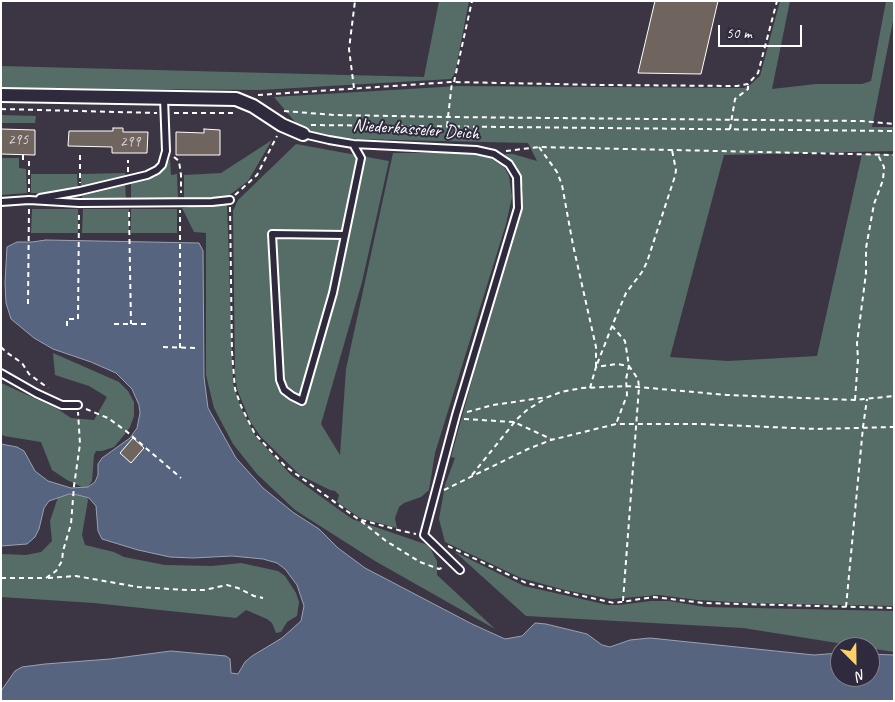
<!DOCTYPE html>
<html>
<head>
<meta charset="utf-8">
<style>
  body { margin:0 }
  #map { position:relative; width:895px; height:702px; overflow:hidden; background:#3c3644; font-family:Caveat,sans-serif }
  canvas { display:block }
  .frame { position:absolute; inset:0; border:2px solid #fff; pointer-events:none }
  .north { position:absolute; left:830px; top:637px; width:50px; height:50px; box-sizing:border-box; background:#2f2a3d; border:1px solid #827f8b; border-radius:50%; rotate:157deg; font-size:14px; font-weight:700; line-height:20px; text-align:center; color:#fff }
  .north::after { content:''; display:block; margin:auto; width:18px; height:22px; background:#ffd166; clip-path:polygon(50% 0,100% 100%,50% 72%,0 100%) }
  .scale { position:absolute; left:718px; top:25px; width:84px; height:22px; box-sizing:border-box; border:2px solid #fff; border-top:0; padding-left:6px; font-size:15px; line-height:18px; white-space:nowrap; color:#fff; -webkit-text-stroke:4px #2f2a3d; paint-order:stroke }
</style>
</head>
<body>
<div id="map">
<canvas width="895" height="702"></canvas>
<div class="frame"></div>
<div class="north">N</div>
<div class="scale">50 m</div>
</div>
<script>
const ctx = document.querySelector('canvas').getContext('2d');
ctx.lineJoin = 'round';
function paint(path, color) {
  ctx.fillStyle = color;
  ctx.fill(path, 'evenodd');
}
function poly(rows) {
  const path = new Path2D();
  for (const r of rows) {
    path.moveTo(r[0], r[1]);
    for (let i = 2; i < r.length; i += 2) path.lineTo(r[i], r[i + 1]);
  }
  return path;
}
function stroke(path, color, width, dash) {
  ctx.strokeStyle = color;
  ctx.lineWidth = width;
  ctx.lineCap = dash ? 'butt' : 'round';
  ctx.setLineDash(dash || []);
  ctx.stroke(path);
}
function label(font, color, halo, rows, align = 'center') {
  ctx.font = font + ' Caveat,sans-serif';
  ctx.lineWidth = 4;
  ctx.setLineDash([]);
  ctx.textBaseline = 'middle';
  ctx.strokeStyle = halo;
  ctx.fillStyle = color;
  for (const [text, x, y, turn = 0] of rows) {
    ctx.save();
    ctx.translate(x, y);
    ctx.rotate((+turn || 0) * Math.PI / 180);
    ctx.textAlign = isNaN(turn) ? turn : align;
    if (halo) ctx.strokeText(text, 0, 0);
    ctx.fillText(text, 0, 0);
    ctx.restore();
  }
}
const green = poly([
  [439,1,469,1,455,73,451,79,260,90,1,88,1,66,424,77],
  [780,1,790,1,772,89,816,84,862,84,871,81,886,1,894,1,894,16,872,127,894,127,894,151,724,155,670,357,728,361,817,356,862,154,894,154,894,606,750,603,698,600,659,595,611,599,565,590,521,578,445,542,439,519,445,485,455,458,451,457,474,373,520,219,523,189,520,177,516,167,505,154,513,154,537,161,528,143,357,139,331,136,301,129,274,97,459,86,744,88,750,85,760,76],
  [1,115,36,116,35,123,1,123],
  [272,140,248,181,227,197,184,200,184,175,221,173],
  [296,144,389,161,362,282,321,424,340,455,346,369,393,153,465,153,490,158,504,167,509,176,512,197,506,224,435,453,429,490,421,497,404,503,399,507,395,518,397,528,360,518,337,502,339,495,335,491,330,490,300,475,261,437,250,421,237,389,235,372,233,211,238,200],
  [1,158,19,158,19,168,26,169,27,193,1,195],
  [170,159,171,175,177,174,178,199,131,199,131,183,151,177,163,171],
  [125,173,125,178,81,189,81,174],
  [31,174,77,174,78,189,56,193,31,193],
  [125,183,126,199,82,199,82,194],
  [227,203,233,383,240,406,256,437,291,475,352,519,425,544,430,548,437,561,437,575,495,629,375,561,295,510,257,474,233,444,214,408,206,375,206,233,194,232,182,208],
  [32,209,78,209,78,233,31,233],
  [83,209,129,209,129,233,82,233],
  [131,209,177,209,177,233,131,233],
  [53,353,119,382,128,391,134,402,134,416,130,427,125,434,114,447,102,451,96,451,94,455,92,481,88,487,84,488,67,480,52,470,41,442,4,436,1,434,1,383,56,408,71,418,94,420,107,397,89,386,55,375],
  [70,494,79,495,87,498,88,500,82,535,85,545,114,552,124,557,165,565,212,566,241,563,278,571,285,576,296,593,299,602,297,616,287,622,281,632,276,633,272,623,267,619,246,610,236,618,94,603,1,597,1,554,26,555,41,552,52,541,50,521,58,497],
  [455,552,524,586,608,605,619,605,651,601,669,601,705,607,894,611,894,652,743,628,526,616]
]);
const water = poly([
  [46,240,199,243,203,251,204,377,208,408,236,458,263,488,294,513,319,529,338,548,365,568,472,624,505,639,522,636,535,623,546,624,587,634,602,645,610,647,630,640,650,638,814,655,840,653,840,677,870,677,870,654,894,655,894,701,1,701,1,691,15,671,22,667,45,664,110,659,171,651,226,656,230,659,231,673,238,674,245,662,252,656,282,638,301,621,304,606,297,585,285,569,277,563,263,559,232,556,193,558,170,557,138,550,102,539,98,531,96,506,89,498,78,495,69,494,49,501,44,508,39,529,35,537,27,544,1,546,1,444,17,447,24,451,35,471,48,481,71,488,88,487,95,482,98,475,98,464,102,458,130,438,137,428,140,413,139,405,132,389,116,373,91,362,53,349,34,338,11,319,6,303,5,283,7,247,17,242,32,242,46,240]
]);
const building = poly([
  [655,1,718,1,701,74,638,73,655,1],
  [113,128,123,128,123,132,148,132,147,153,112,153,112,147,68,146,69,131,113,131,113,128],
  [1,129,35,130,35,155,1,154,1,129],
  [204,129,220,130,220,155,176,155,176,132,204,133,204,129],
  [133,438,144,448,131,463,120,453,133,438]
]);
const path = poly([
  [454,82,472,1],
  [354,88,349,49,355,1],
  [258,95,452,82,604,85,737,86,748,84,758,73,777,1],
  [1,109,157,113],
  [284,111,334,115,449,117,862,121,894,124],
  [174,113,237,113],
  [311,125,894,131],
  [447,126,452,82],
  [730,129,735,99,748,89,748,84],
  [539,147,557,172,562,185,573,245,596,347,596,367,612,326],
  [506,151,539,147,894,155],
  [23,155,23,161],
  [80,155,80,183],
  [174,157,179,161,181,175,181,193],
  [29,161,29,192],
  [128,172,128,160],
  [235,195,257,175,277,136],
  [230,207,232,352,235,389,241,406,255,434,285,466,358,519,402,531,416,534],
  [129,212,131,324],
  [28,304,29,209],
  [114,324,147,324],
  [67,326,67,319,78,319,79,212],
  [1,347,6,352,22,363,29,374,48,388],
  [163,347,195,348],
  [180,348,180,210],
  [590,388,596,367,617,364,629,366,626,379,627,395,616,424],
  [855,400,858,359,857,343,866,273,866,248,874,204,883,180,884,167,878,155],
  [86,409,108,418,126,431,181,478],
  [467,412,493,405,548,397,561,392,582,388,627,386,727,395,855,400,894,396],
  [464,419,514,422,551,439],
  [472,475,517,419,527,410,546,398],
  [444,490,528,449,551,440,616,424,699,424,817,429,894,427],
  [361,521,386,541,420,562,439,569,444,567],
  [448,546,526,583,605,601,614,603,654,597,703,603,894,608],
  [1,578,46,578,56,571,62,561,63,551,71,524,74,486,80,444,78,412],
  [48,578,76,576,138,587,187,590,204,590,227,585,238,588,254,596,263,598],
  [623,601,639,387,638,379,629,366,625,341,612,326,626,293,642,272,647,262,675,176,676,170,672,150],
  [846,607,863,427,867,399]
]);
const service = poly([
  [303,134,329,140,353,144,476,150,494,154,509,164,517,177,518,208,456,415,424,535,460,570],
  [40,198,80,191,147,175,157,170,162,165,166,151,164,98],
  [1,202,29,200,79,203,212,202,230,200],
  [345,235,272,234,280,380,284,390,292,396,302,401,333,293,361,158,353,144],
  [1,373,36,393,62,405,78,405]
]);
const minor = poly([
  [1,95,236,99,253,106,282,125,303,134]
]);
const numberNames = [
  ["295",18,140],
  ["299",130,142]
];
const streetNames = [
  ["Niederkasseler Deich",416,130,4]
];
paint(green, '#566c67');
paint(water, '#566480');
stroke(water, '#9aa2b3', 1);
paint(building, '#70645f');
stroke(building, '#fff', 1);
stroke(service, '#fff', 10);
stroke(minor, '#fff', 16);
stroke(path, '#fff', 2, [5, 4]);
stroke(service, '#2f2a3d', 6);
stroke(minor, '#2f2a3d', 12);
label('15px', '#dbd8d7', null, numberNames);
label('18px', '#fff', '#2f2a3d', streetNames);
</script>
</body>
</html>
